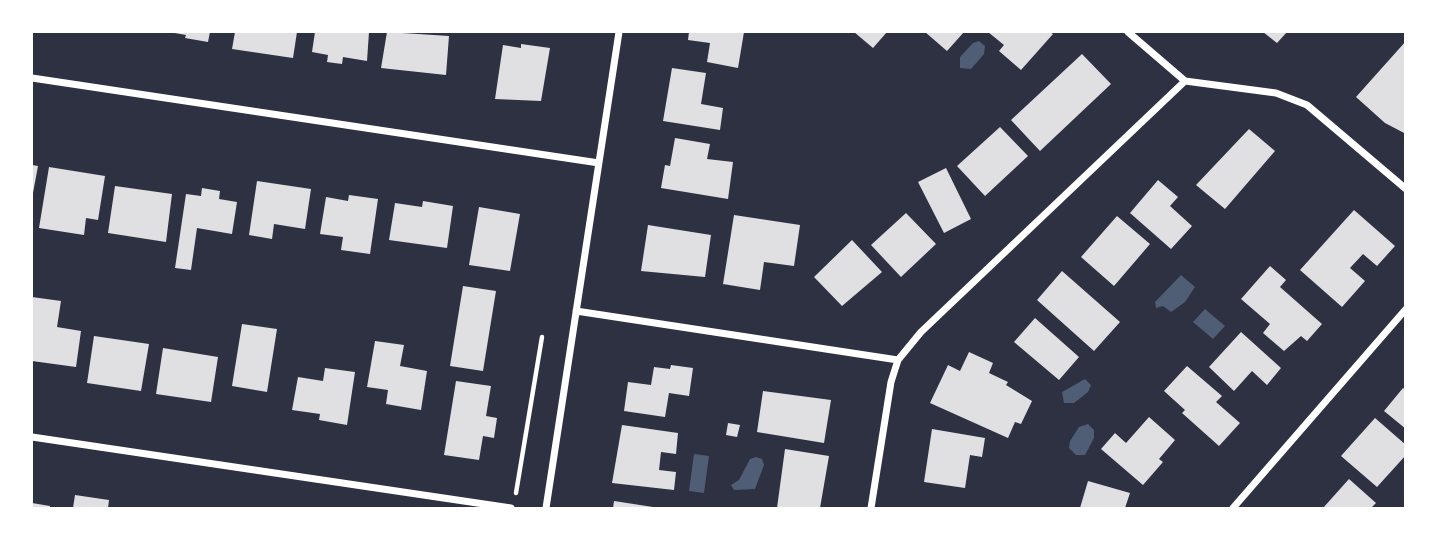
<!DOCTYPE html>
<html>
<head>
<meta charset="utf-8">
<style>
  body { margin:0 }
  #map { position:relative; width:1437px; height:540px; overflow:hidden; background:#2d3142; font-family:"Space Grotesk",sans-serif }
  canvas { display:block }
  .frame { position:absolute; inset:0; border:33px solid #fff; pointer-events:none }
</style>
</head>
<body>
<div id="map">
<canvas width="1437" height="540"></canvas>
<div class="frame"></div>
</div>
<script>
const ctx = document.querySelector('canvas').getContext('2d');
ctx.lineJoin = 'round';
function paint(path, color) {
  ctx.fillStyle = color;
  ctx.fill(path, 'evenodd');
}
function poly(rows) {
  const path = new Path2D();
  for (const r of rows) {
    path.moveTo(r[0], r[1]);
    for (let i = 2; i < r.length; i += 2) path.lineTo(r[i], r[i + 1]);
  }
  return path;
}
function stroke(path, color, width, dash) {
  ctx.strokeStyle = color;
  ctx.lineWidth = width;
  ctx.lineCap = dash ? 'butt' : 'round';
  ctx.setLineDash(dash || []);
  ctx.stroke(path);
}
const water = poly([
  [979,41,985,46,984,54,971,69,960,68,960,57,973,43],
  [1181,275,1195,287,1185,302,1171,312,1163,306,1156,308,1155,302],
  [1205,309,1225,326,1213,339,1193,322],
  [1085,379,1091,385,1088,392,1074,403,1064,403,1062,392],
  [1088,424,1094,430,1094,438,1085,455,1076,455,1069,448,1070,441,1079,427],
  [694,454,709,456,704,493,689,491],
  [756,457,762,459,764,465,755,489,734,490,731,485,739,480,750,459]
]);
const building = poly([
  [169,32,210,32,208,42,185,38,186,35],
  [235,32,297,32,293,58,232,49],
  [315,32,369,32,367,61,343,57,342,64,327,62,328,55,312,52],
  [387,32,449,36,446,75,381,68],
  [689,32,744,32,738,68,707,62,710,43,688,40],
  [854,32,887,32,873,48],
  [925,32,964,32,947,51],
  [988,32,1050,32,1053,34,1021,70,999,51,1004,45],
  [1263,32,1287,32,1277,43],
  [1406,41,1406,134,1385,123,1356,97],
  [521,44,550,48,541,101,495,99,503,45,521,48],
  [1082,54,1111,84,1040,151,1011,120],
  [672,68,706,73,701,104,723,108,720,130,663,121],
  [1000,127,1028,156,985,196,957,166],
  [1249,129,1275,151,1225,209,1196,185],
  [675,138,710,144,707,159,733,162,728,199,661,188,665,165,670,166],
  [32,165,38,166,33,193,32,193],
  [49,167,105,176,98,220,86,218,84,235,39,228],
  [946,168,971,219,944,233,918,182],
  [1158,180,1178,197,1170,206,1192,226,1171,249,1130,213],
  [257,181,311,189,305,229,274,224,272,239,249,235],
  [115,186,172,194,166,242,108,233],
  [202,188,220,191,219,199,237,202,232,234,197,228,191,270,175,268,186,194,201,196],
  [349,195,378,199,370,254,341,250,343,237,320,234,326,197,348,201],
  [423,201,453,206,447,248,389,240,395,203,422,207],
  [479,207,520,214,510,271,469,265],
  [1354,210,1395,246,1377,266,1363,254,1350,268,1365,281,1342,307,1300,270],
  [906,213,936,244,901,277,871,245],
  [734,215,800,225,794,266,764,262,760,290,723,284],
  [1117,216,1150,244,1114,286,1081,257],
  [648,225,711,235,705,277,641,271],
  [852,240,882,272,842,306,814,277],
  [1270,266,1286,280,1280,287,1322,324,1307,341,1301,336,1284,351,1263,333,1270,324,1241,299],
  [1062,271,1120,322,1094,351,1037,300],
  [463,286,496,291,483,371,450,366],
  [32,297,61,301,57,327,81,331,76,367,32,361],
  [1035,318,1079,357,1059,380,1014,342],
  [242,324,277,329,267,392,232,386],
  [1241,332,1281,368,1267,385,1252,371,1234,391,1209,367],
  [94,336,149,344,141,391,87,383],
  [375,341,404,345,400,366,427,371,421,410,386,404,388,390,367,387],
  [163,348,218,357,211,402,156,394],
  [969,352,993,363,989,373,1008,382,1006,385,1032,401,1021,424,1015,422,1008,438,930,403,948,365,960,371],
  [671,365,693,368,689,396,669,393,665,417,624,411,628,382,651,385,654,367,670,369],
  [1187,366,1222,396,1216,402,1240,423,1219,446,1182,413,1185,410,1164,391],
  [325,368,355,372,347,425,319,420,320,414,292,410,298,377,323,381],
  [456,381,491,386,486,416,497,418,494,438,483,436,479,460,444,455],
  [1403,388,1406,390,1406,429,1384,411],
  [763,391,831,400,824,443,757,432],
  [1149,417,1175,440,1159,459,1163,462,1143,485,1101,449,1115,433,1126,443],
  [1375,418,1406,445,1406,455,1377,487,1341,456],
  [728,423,740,425,737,437,726,435],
  [622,425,678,433,676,454,661,452,659,470,676,472,674,490,612,483],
  [932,429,985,438,982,457,970,455,965,488,924,482],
  [785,449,829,456,820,508,777,508],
  [1349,479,1376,503,1371,508,1323,508],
  [1088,481,1130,493,1125,508,1080,508],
  [75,495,109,500,108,508,73,508],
  [614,501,653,507,653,508,613,508],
  [32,503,50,506,50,508,32,508]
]);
const path = poly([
  [516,493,542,337]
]);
const minor = poly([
  [1128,32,1185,81,1276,93,1307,105,1406,189],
  [32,78,599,163],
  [576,311,898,360],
  [32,437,511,508],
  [546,508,619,32],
  [871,508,891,382,898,360,921,332,1185,81],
  [1233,508,1406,309]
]);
paint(water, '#4f5d75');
paint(building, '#e0e0e3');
stroke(path, '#fff', 4.5);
stroke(minor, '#fff', 7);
</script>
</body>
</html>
